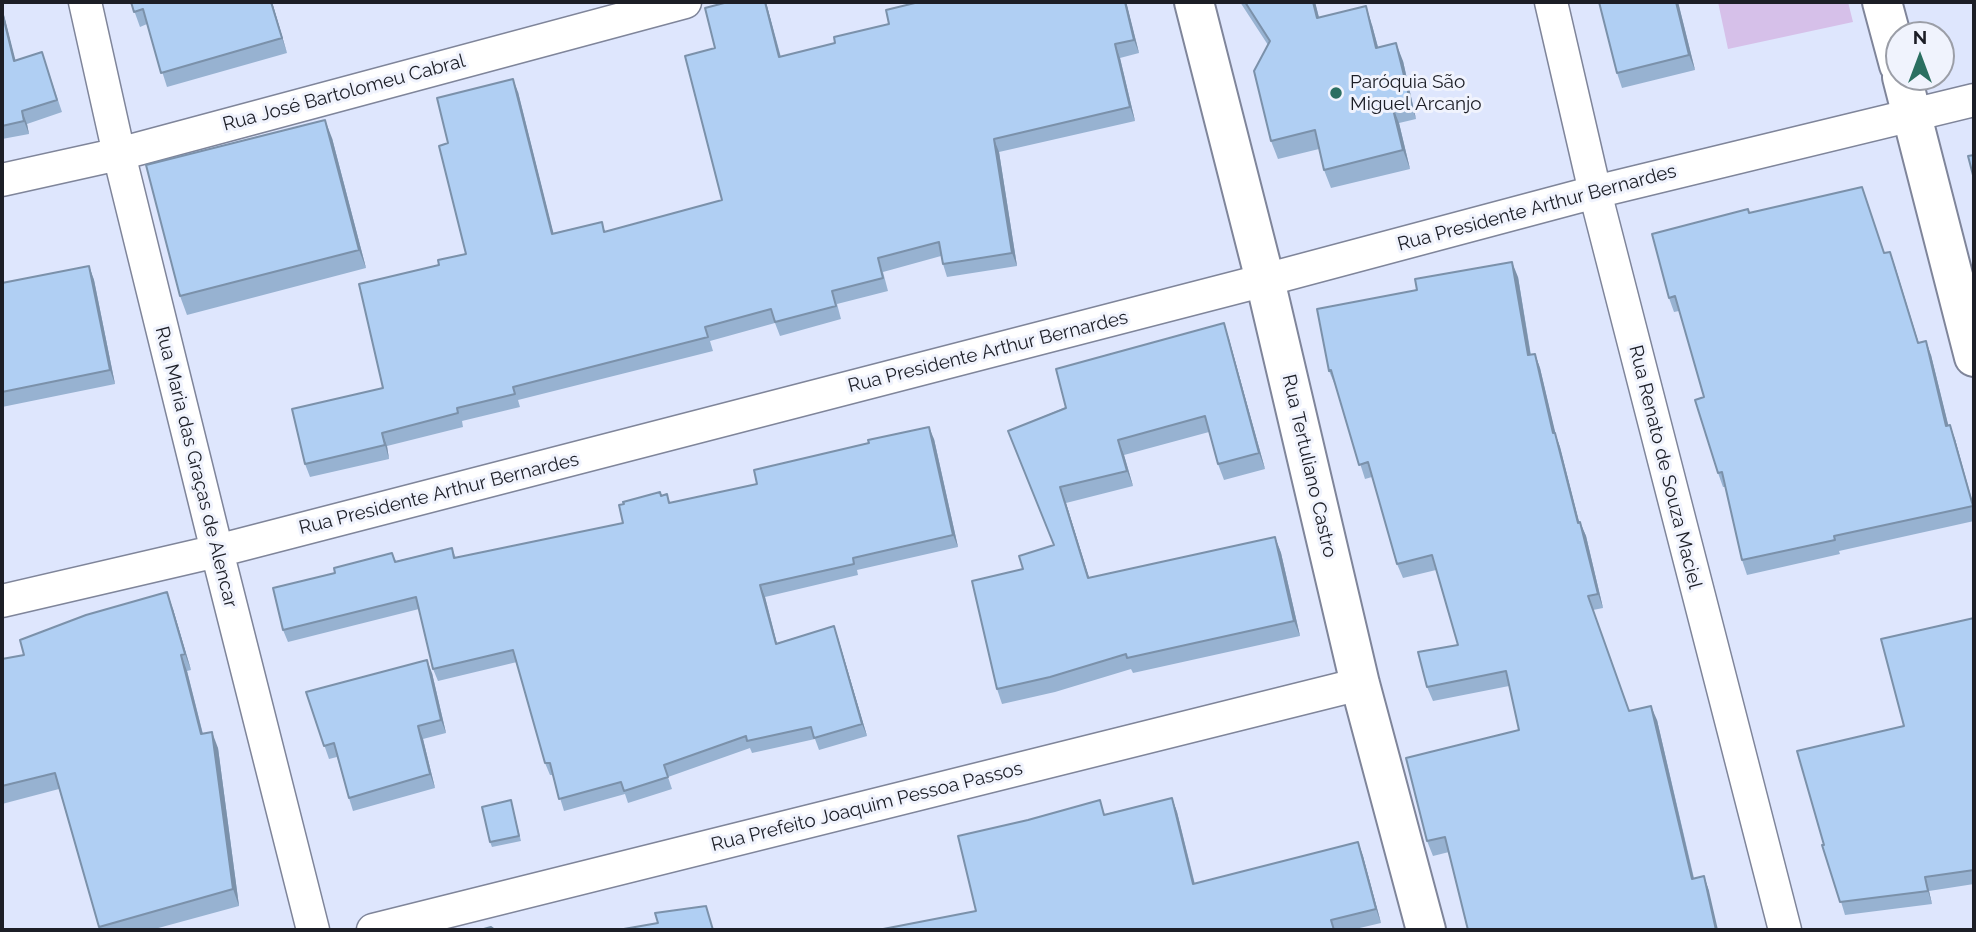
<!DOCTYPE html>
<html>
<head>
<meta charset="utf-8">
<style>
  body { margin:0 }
  #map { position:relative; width:1976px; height:932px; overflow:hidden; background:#dee6fd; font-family:Raleway,sans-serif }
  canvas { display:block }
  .frame { position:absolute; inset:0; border:4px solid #1c1e26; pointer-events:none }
  .north { position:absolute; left:1885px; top:21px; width:70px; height:70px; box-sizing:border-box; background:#f0f3fd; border:2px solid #9b9ea7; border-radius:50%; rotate:0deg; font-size:19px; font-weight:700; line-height:28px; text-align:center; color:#1c1e26 }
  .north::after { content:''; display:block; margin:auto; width:24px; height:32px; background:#2b6f61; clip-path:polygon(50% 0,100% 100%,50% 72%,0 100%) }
</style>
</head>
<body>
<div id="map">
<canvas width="1976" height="932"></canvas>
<div class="frame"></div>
<div class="north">N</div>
</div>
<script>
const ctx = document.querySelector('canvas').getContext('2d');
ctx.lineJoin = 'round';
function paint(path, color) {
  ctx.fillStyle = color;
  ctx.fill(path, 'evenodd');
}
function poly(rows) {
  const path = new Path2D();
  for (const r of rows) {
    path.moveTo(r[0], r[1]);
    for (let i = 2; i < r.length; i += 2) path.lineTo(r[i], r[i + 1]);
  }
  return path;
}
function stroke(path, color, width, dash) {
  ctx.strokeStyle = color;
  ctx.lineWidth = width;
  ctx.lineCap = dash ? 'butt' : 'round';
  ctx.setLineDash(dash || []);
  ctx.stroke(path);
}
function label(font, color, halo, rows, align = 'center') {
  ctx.font = font + ' Raleway,sans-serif';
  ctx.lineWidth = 6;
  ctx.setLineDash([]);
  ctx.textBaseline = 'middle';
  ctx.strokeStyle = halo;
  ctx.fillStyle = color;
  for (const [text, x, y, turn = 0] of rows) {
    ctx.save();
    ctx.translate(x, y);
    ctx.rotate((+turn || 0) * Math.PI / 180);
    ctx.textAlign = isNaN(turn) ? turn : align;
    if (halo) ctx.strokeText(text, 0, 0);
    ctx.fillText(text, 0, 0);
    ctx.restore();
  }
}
const green = poly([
  [1718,2,1848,2,1853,22,1728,49]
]);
const minor = poly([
  [85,2,119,154,217,551,313,930],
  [1551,2,1595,192,1785,930],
  [2,180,119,154,685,2],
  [2,601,217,551,1265,280,1595,192,1974,100],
  [373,930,1360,684]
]);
const tertiary = poly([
  [1194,2,1265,280,1360,684,1426,930],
  [1882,2,1899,65],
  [1902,77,1974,357]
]);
const wall = poly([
  [131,2,272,2,287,53,167,87,147,24,140,27],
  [728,2,766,2,781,57,835,43,889,24,919,2,1126,2,1139,53,1120,58,1135,121,999,152,1017,266,947,277,943,264,941,256,883,272,888,291,837,304,841,319,780,336,775,323,710,341,713,351,518,400,520,407,462,421,463,427,387,446,389,459,310,477,305,464,383,388,439,265,466,254,448,143,518,92,553,233,602,222,605,232,722,200,715,48],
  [1240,2,1315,2,1319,18,1372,25,1378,47,1403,61,1416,119,1399,123,1410,169,1331,188,1324,170,1319,149,1278,159,1271,141,1268,45],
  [1599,2,1678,2,1695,70,1622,88,1617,73],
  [2,7,15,61,42,52,62,112,27,124,29,134,2,139],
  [332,138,366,268,187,315,180,296],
  [1750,213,1884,253,1890,252,1918,343,1931,355,1948,425,1955,439,1974,507,1974,521,1839,551,1840,554,1747,575,1742,560,1726,487,1723,487,1718,473,1704,397,1679,311,1674,312,1669,298],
  [89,266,94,280,115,384,2,407,2,283],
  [1518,277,1531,355,1535,354,1540,368,1555,433,1560,447,1579,522,1580,522,1586,536,1603,608,1593,610,1629,711,1657,720,1694,878,1704,876,1709,891,1449,852,1433,856,1427,841,1519,730,1509,686,1433,701,1427,687,1458,645,1436,570,1403,578,1397,564,1372,477,1365,479,1335,385,1329,371,1417,290],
  [1229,339,1265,469,1224,480,1218,464,1209,432,1124,455,1133,486,1066,503,1089,578,1275,537,1281,553,1300,636,1133,673,1131,669,1055,692,1002,704,997,689,1023,569,1054,545,1008,431],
  [934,439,958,547,857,570,858,575,765,597,777,643,834,626,838,638,867,736,819,750,815,739,752,753,750,748,668,777,672,789,628,803,625,794,564,811,553,775,550,775,545,763,517,662,438,681,433,669,419,609,288,642,283,630,335,573,392,553,396,561,452,548,456,558,623,523,661,496,667,494,670,503,757,484],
  [173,609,191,670,187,671,203,734,218,748,239,906,151,930,100,930,59,789,2,804,2,659,24,655],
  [1974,618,1974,884,1929,891,1932,904,1845,915,1824,845,1904,726],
  [432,673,446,733,423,739,435,788,353,811,349,798,337,757,329,759,306,692],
  [1172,798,1177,812,1195,884,1358,842,1363,856,1381,923,1351,930,878,930,976,911,1105,814],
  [511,800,521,841,492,847,490,842]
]);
const shadedWall = poly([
  [271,2,272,2,287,53,282,38],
  [765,2,767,6,784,70,779,57],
  [1125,2,1126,2,1127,5,1139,53,1134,40],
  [1313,2,1315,2,1324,37,1317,18],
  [1676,2,1678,2,1695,70,1689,55],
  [1366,6,1372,25,1383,66,1376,48],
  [2,7,19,74,14,61,2,12],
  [1396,43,1403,61,1416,119,1410,100],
  [1115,44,1120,58,1135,121,1130,107],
  [513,79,518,92,557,247,552,234],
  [1392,105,1399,123,1410,169,1403,150],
  [22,111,27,124,29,134,24,121],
  [325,120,332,138,366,268,359,250],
  [994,139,999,152,1017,266,1012,253],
  [1890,252,1895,266,1923,357,1918,343],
  [1512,262,1518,277,1533,370,1528,355],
  [89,266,94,280,115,384,110,370],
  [1224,323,1229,339,1265,469,1259,453],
  [1926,341,1931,355,1952,440,1946,426],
  [1535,354,1540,368,1559,448,1553,433],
  [1950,425,1955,439,1974,510,1973,506],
  [929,427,934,439,958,547,953,535],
  [382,433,387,446,389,459,385,445],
  [1555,433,1560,447,1583,537,1578,523],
  [1118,440,1124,455,1133,486,1127,471],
  [1060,487,1066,503,1094,593,1088,578],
  [1580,522,1586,536,1603,608,1598,594],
  [1275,537,1281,553,1300,636,1294,621],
  [760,585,765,597,780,656,776,644],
  [167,592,173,609,191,670,185,654],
  [834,626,838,638,867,736,862,724],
  [181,655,187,671,207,751,201,734],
  [427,660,432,673,446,733,441,720],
  [1651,706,1657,720,1697,893,1692,879],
  [418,726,423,739,435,788,430,774],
  [212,732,218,748,239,906,233,889],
  [1172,798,1177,812,1198,898,1193,884],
  [1358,842,1363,856,1381,923,1376,909],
  [1704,876,1709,891,1718,930,1716,930],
  [1925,877,1929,891,1932,904,1928,891]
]);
const building = poly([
  [131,2,271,2,282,38,161,73,143,9,134,12,131,2],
  [728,2,765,2,779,57,835,43,834,37,889,24,886,10,919,2,1125,2,1134,40,1115,44,1130,107,994,139,1012,253,943,264,939,242,878,258,883,278,832,291,836,306,775,322,771,309,705,327,708,337,513,387,515,394,457,408,458,413,382,433,385,445,305,464,292,409,383,388,359,284,439,265,438,260,466,254,439,146,448,143,437,98,513,79,552,234,602,222,604,232,722,200,685,56,715,48,705,8,728,2],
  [1245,2,1313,2,1317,18,1366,6,1376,48,1396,43,1410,100,1392,105,1403,150,1324,170,1315,130,1271,141,1254,71,1270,41,1245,2],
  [1599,2,1676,2,1689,55,1617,73,1599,2],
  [2,12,14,61,42,52,57,100,22,111,24,121,2,126,2,12],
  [325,120,359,250,180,296,146,165,325,120],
  [1974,155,1974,179,1968,156,1974,155],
  [1862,187,1884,253,1890,252,1918,343,1926,341,1946,426,1950,425,1973,506,1834,536,1835,540,1742,560,1722,472,1718,473,1695,400,1704,397,1675,296,1669,298,1652,234,1748,209,1749,213,1862,187],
  [1512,262,1528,355,1535,354,1553,433,1555,433,1578,523,1580,522,1598,594,1588,596,1629,711,1651,706,1692,879,1704,876,1716,930,1468,930,1445,837,1427,841,1406,758,1519,730,1506,671,1427,687,1418,652,1458,645,1432,555,1397,564,1368,462,1359,465,1331,370,1329,371,1317,309,1417,290,1415,279,1512,262],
  [89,266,110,370,2,392,2,283,89,266],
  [1224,323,1259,453,1218,464,1205,416,1118,440,1127,471,1060,487,1088,578,1275,537,1294,621,1127,658,1126,654,1050,677,997,689,972,581,1023,569,1019,556,1054,545,1008,431,1066,408,1056,369,1224,323],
  [929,427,953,535,853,558,854,564,760,585,776,644,834,626,862,724,814,738,811,727,747,741,746,736,664,765,668,777,624,791,621,782,559,799,550,763,545,763,513,650,433,669,416,597,283,630,273,588,335,573,334,568,392,553,395,562,452,548,454,558,623,523,619,505,624,504,623,502,660,492,661,496,667,494,669,503,757,484,754,470,869,443,868,440,929,427],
  [167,592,185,654,181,655,201,734,212,732,233,889,99,927,55,773,2,786,2,659,24,655,20,640,86,615,167,592],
  [1974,618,1974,870,1925,877,1928,891,1840,902,1822,845,1824,845,1797,751,1904,726,1881,639,1974,618],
  [427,660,441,720,418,726,430,774,349,798,334,743,324,746,306,692,427,660],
  [1172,798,1193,884,1358,842,1376,909,1331,920,1334,930,878,930,976,911,958,836,1028,820,1100,800,1104,815,1172,798],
  [511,800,519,836,490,842,482,807,511,800],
  [706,906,713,930,618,930,658,923,655,913,706,906],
  [491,927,495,930,480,930,491,927]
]);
const markers = [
  [1336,93,7,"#2b6f61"]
];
const poiNames = [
  ["Paróquia São",1350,82],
  ["Miguel Arcanjo",1350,104]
];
const streetNames = [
  ["Rua José Bartolomeu Cabral",344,93,-15],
  ["Rua Presidente Arthur Bernardes",1537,208,-15],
  ["Rua Presidente Arthur Bernardes",988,352,-14],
  ["Rua Tertuliano Castro",1309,466,77],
  ["Rua Maria das Graças de Alencar",196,467,76],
  ["Rua Renato de Souza Maciel",1665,467,76],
  ["Rua Presidente Arthur Bernardes",439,494,-14],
  ["Rua Prefeito Joaquim Pessoa Passos",867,807,-14]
];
paint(green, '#d6c0e9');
stroke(minor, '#7f859a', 35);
stroke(tertiary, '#7f859a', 42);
stroke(minor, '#fff', 32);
stroke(tertiary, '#fff', 38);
paint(wall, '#97b2d1');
paint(shadedWall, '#7b91aa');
paint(building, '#b0cff3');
stroke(building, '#7b91aa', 2);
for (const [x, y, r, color] of markers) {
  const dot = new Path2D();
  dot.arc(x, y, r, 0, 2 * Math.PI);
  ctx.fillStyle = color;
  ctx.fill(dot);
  stroke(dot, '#f0f3fd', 2.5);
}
label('19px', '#1c1e26', '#f0f3fd', poiNames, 'left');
label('19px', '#1c1e26', '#f0f3fd', streetNames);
</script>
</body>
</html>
